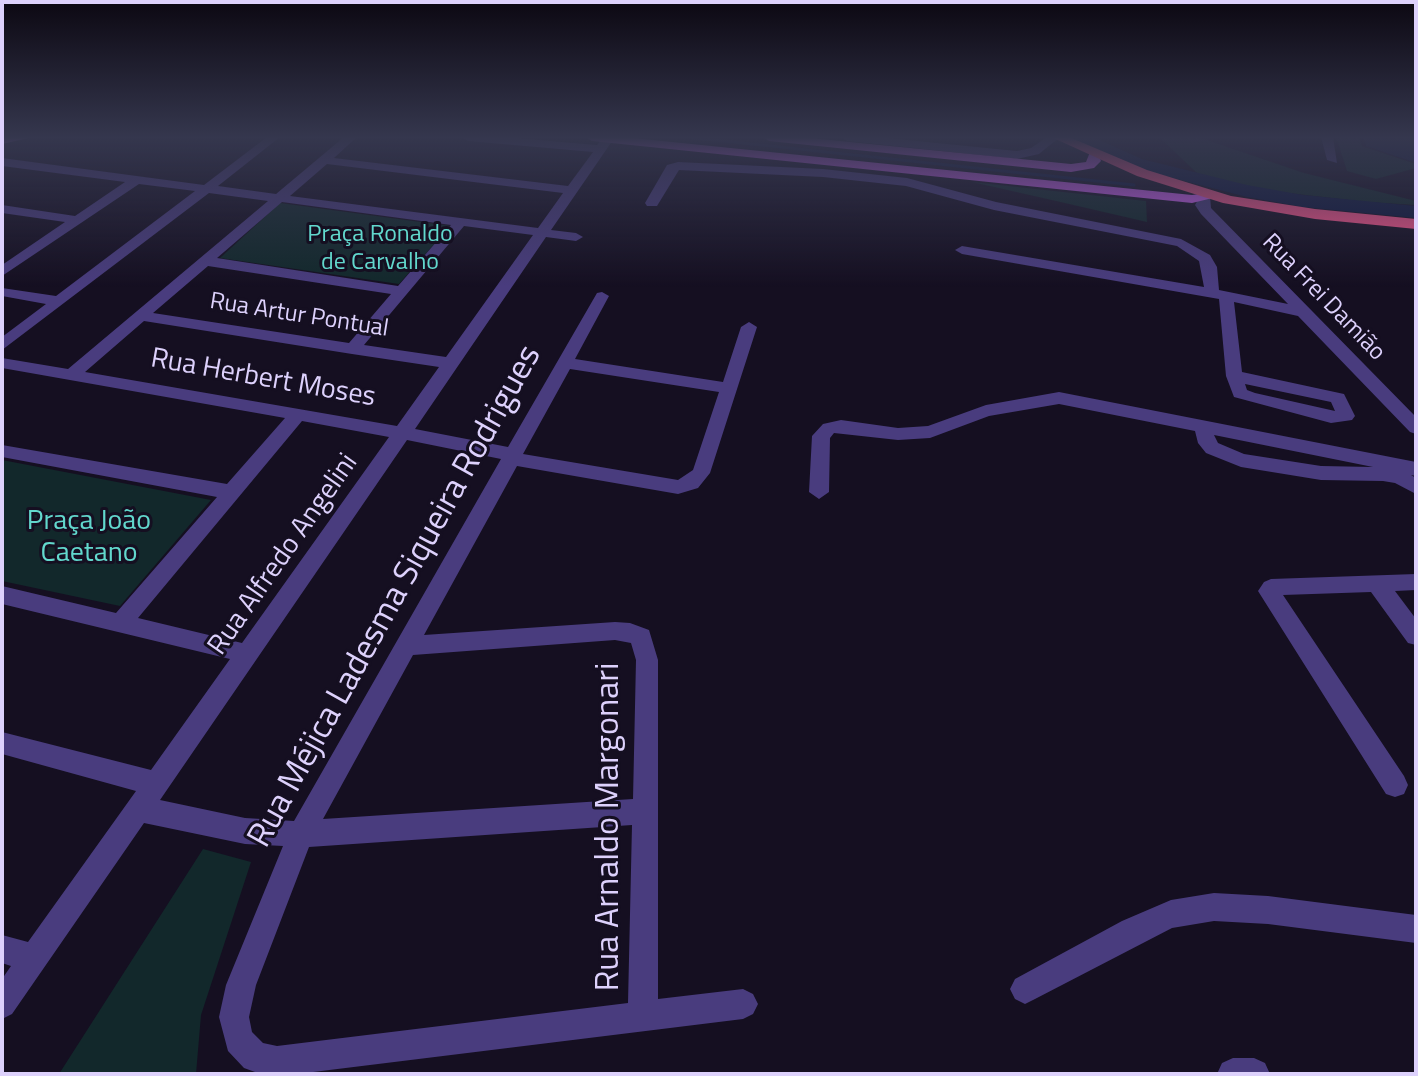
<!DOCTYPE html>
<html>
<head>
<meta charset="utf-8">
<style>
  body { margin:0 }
  #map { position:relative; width:1418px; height:1076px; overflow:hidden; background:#150f21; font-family:"Titillium Web",sans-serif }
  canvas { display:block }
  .frame { position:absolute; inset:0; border:4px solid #ddd1fc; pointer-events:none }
</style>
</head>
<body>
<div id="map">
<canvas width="1418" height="1076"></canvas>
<div class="frame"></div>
</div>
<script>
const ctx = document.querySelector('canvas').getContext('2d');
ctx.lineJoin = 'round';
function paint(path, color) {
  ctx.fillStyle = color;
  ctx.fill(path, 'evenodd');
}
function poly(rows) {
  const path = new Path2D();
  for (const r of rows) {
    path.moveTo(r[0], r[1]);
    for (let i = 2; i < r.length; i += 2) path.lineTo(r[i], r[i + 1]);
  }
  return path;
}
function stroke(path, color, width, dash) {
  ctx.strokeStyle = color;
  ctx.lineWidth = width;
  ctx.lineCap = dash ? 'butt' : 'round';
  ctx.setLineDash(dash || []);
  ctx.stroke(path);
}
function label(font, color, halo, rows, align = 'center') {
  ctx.font = font + ' "Titillium Web",sans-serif';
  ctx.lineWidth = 6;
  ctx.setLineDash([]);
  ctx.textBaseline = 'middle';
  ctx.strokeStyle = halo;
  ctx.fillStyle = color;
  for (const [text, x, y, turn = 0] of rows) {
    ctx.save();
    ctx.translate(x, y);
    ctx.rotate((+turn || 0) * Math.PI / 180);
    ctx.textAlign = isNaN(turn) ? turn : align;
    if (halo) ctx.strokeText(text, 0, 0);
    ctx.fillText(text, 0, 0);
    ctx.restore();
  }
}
const green = poly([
  [1159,137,1198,137,1304,173,1416,201,1416,205,1366,202,1254,189,1200,176],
  [1336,137,1359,137,1362,146,1416,164,1416,168,1376,179,1347,171],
  [972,182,1146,201,1147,222,1056,201],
  [280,203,450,226,399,284,220,258],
  [2,461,2,460,211,500,120,606,2,581],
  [203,849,251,862,201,1015,196,1074,59,1074]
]);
const water = poly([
  [1363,137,1416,137,1416,163,1366,146]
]);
const stream = poly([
  [686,137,1134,185]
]);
const river = poly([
  [1070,137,1093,137,1142,159,1247,185,1303,195,1416,206,1416,218,1303,207,1247,197,1130,167,1070,137]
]);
const minor = poly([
  [267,137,280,137,218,186,276,194,344,137,357,137,334,158,568,186,593,152,468,141,462,137,503,137,597,145,603,137,615,137,551,230,576,233,583,237,576,241,546,237,415,429,508,447,597,293,602,292,609,296,575,359,723,382,741,327,749,322,757,327,710,473,698,488,678,494,517,466,424,635,615,622,630,623,649,630,658,660,658,999,743,989,753,994,758,1004,753,1014,743,1019,297,1074,255,1072,244,1068,228,1051,219,1017,226,985,283,846,245,844,144,823,12,1014,2,1019,2,979,11,966,2,963,2,935,28,942,136,791,2,754,2,732,151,770,230,659,2,604,2,586,116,613,217,497,2,457,2,445,227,484,285,418,2,368,2,358,68,369,268,201,209,193,2,350,2,337,46,304,2,296,2,288,56,296,195,191,139,184,2,276,2,265,65,222,2,213,2,205,75,216,125,182,2,166,2,158,204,185,267,137],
  [327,164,563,193,538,228,290,196,327,164],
  [282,202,451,225,398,286,217,258,282,202],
  [464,226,533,235,446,357,364,345,464,226],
  [208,266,391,294,349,343,153,313,208,266],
  [144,321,352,354,439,367,397,426,85,372,144,321],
  [570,369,719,392,693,470,678,480,523,454,570,369],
  [302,421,389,437,242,643,138,618,302,421],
  [407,440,501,459,294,821,245,818,160,800,407,440],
  [615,640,631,643,636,660,633,799,323,819,413,655,615,640],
  [632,825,628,1003,277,1046,263,1043,252,1032,249,1017,256,985,309,847,632,825],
  [841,137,877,137,1017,151,1031,148,1047,137,1060,137,1039,154,1017,159,847,141,841,137],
  [1321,137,1333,137,1337,163,1327,160,1321,137],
  [678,162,823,169,907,178,996,202,1181,239,1210,255,1217,267,1219,290,1288,304,1201,214,1195,205,1200,196,1210,196,1211,208,1416,417,1416,434,1410,432,1298,316,1234,302,1242,372,1344,394,1355,416,1352,420,1331,423,1234,397,1226,376,1219,299,962,254,955,250,962,246,1204,287,1199,261,1177,246,994,210,906,186,823,177,679,170,657,206,647,206,645,203,667,165,678,162],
  [1245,384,1331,402,1335,411,1255,393,1247,390,1245,384],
  [1059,392,1416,462,1416,476,1411,475,1416,478,1416,494,1395,483,1383,481,1321,480,1241,467,1206,453,1198,443,1195,431,1059,404,989,416,930,438,898,440,834,433,830,438,829,492,819,499,809,492,812,436,823,424,841,420,898,428,928,426,986,405,1059,392],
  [1214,435,1373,467,1321,466,1244,454,1218,443,1214,435],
  [1416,574,1416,590,1395,591,1416,619,1416,645,1408,643,1371,592,1283,595,1404,776,1408,785,1404,794,1395,797,1386,794,1258,591,1264,582,1271,579,1416,574],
  [1214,893,1268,896,1416,915,1416,943,1268,924,1214,921,1172,928,1035,999,1025,1004,1015,999,1010,989,1015,979,1122,921,1171,900,1214,893],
  [1233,1058,1254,1058,1265,1063,1270,1074,1217,1074,1222,1063,1233,1058]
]);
const major = poly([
  [2,137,33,137,2,144,2,137],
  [586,137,623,137,1192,195,1215,192,1221,196,1192,203,592,141,586,137],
  [763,137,800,137,1071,164,1086,162,1090,152,1094,151,1098,152,1101,161,1094,168,1071,172,769,141,763,137]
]);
const highway = poly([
  [1051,137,1069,137,1147,170,1231,196,1315,209,1416,219,1416,229,1315,219,1223,203,1137,176,1051,137]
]);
const farParknames = [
  ["Praça Ronaldo",380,235],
  ["de Carvalho",380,263]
];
const farStreetnames = [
  ["Rua Frei Damião",1323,298,46],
  ["Rua Artur Pontual",299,316,9]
];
const streetNames = [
  ["Rua Herbert Moses",263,379,10],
  ["Rua Alfredo Angelini",284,555,-55]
];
const parkNames = [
  ["Praça João",89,522],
  ["Caetano",89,554]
];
const nearStreetnames = [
  ["Rua Méjica Ladesma Siqueira Rodrigues",396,597,-61],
  ["Rua Arnaldo Margonari",610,827,-90]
];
paint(green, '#12282b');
paint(water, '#0c163d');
stroke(stream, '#0c163d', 3);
paint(river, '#0c163d');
paint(minor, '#493c7e');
paint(major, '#d55ff6');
paint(highway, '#f55388');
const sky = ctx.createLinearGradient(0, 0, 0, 287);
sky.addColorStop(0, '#0c0812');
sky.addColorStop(0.48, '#35374e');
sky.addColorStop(1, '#35374e00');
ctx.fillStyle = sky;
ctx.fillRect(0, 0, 1418, 287);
label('24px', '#62d8cd', '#150f21', farParknames);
label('24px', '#ddd1fc', '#150f21', farStreetnames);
label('28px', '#ddd1fc', '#150f21', streetNames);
label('28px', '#62d8cd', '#150f21', parkNames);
label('34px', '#ddd1fc', '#150f21', nearStreetnames);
</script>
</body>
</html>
